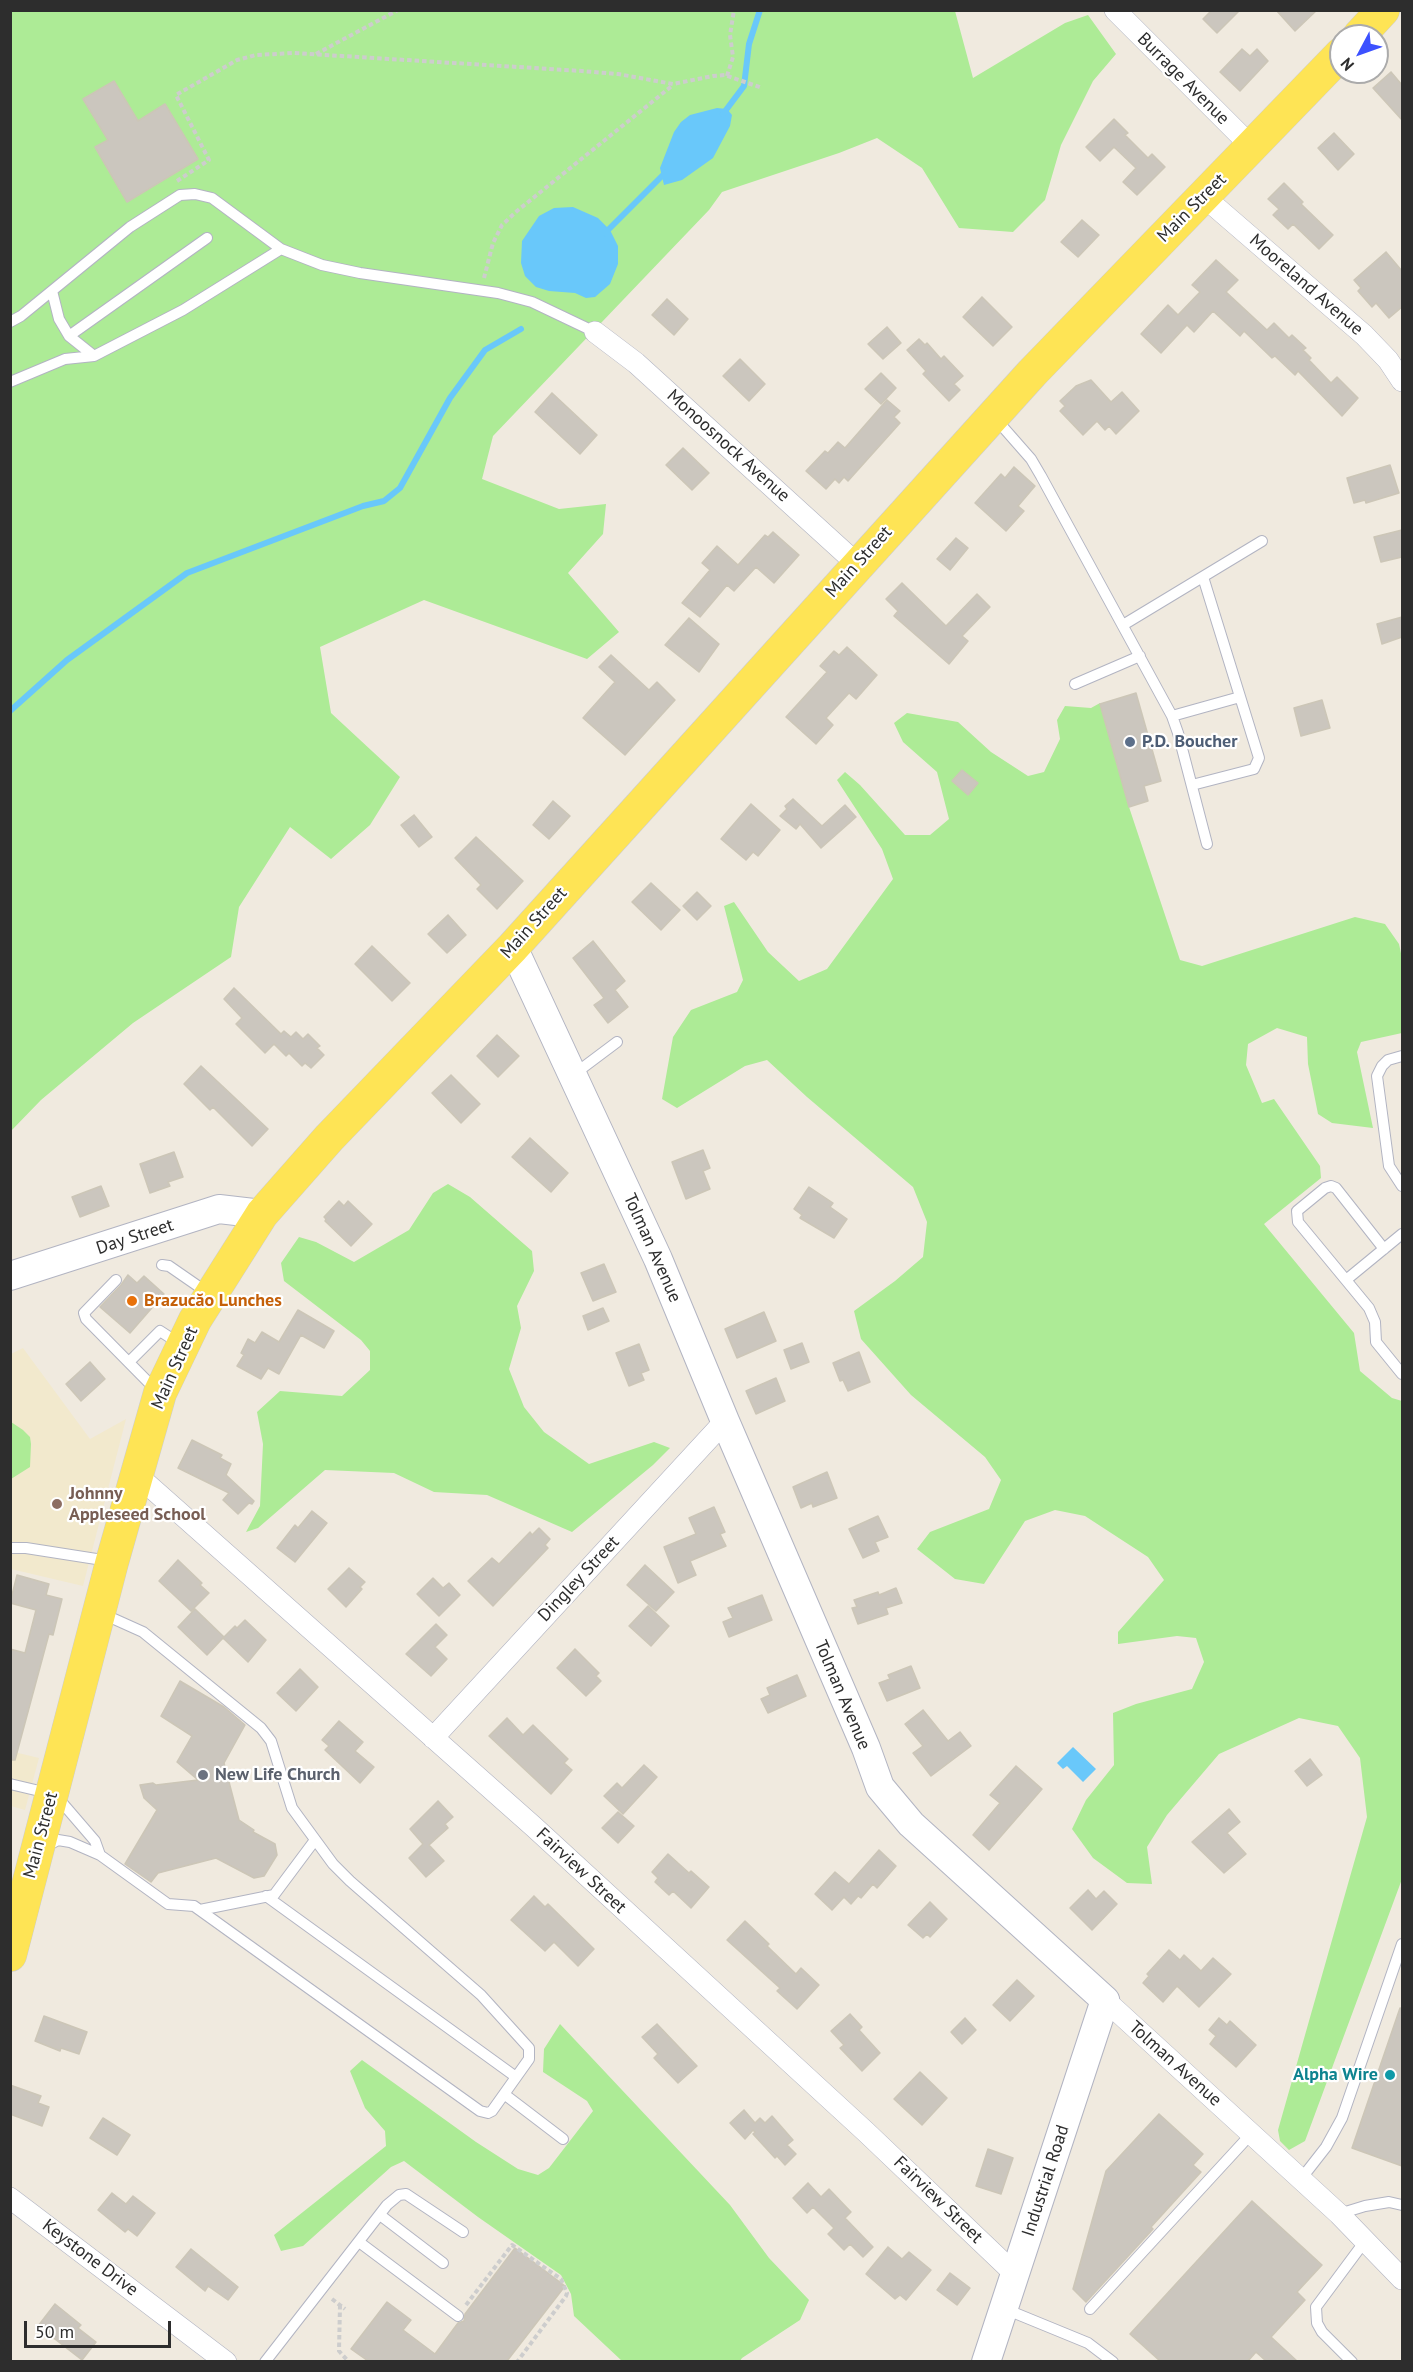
<!DOCTYPE html>
<html>
<head>
<meta charset="utf-8">
<style>
  body { margin:0 }
  #map { position:relative; width:1413px; height:2372px; overflow:hidden; background:#f0eadf; font-family:"PT Sans",sans-serif }
  canvas { display:block }
  .frame { position:absolute; inset:0; border:12px solid #2d2d2d; pointer-events:none }
  .north { position:absolute; left:1329px; top:24px; width:60px; height:60px; box-sizing:border-box; background:#fff; border:2px solid #ababab; border-radius:50%; rotate:229deg; font-size:16px; font-weight:700; line-height:24px; text-align:center; color:#2d2d2d }
  .north::after { content:''; display:block; margin:auto; width:21px; height:27px; background:#3c51ff; clip-path:polygon(50% 0,100% 100%,50% 72%,0 100%) }
  .scale { position:absolute; left:24px; top:2321px; width:147px; height:27px; box-sizing:border-box; border:3px solid #2d2d2d; border-top:0; padding-left:8px; font-size:18px; line-height:21px; white-space:nowrap; color:#2d2d2d; -webkit-text-stroke:4px #fff; paint-order:stroke }
</style>
</head>
<body>
<div id="map">
<canvas width="1413" height="2372"></canvas>
<div class="frame"></div>
<div class="north">N</div>
<div class="scale">50 m</div>
</div>
<script>
const ctx = document.querySelector('canvas').getContext('2d');
ctx.lineJoin = 'round';
function paint(path, color) {
  ctx.fillStyle = color;
  ctx.fill(path, 'evenodd');
}
function poly(rows) {
  const path = new Path2D();
  for (const r of rows) {
    path.moveTo(r[0], r[1]);
    for (let i = 2; i < r.length; i += 2) path.lineTo(r[i], r[i + 1]);
  }
  return path;
}
function stroke(path, color, width, dash) {
  ctx.strokeStyle = color;
  ctx.lineWidth = width;
  ctx.lineCap = dash ? 'butt' : 'round';
  ctx.setLineDash(dash || []);
  ctx.stroke(path);
}
function label(font, color, halo, rows, align = 'center') {
  ctx.font = font + ' "PT Sans",sans-serif';
  ctx.lineWidth = 4.5;
  ctx.setLineDash([]);
  ctx.textBaseline = 'middle';
  ctx.strokeStyle = halo;
  ctx.fillStyle = color;
  for (const [text, x, y, turn = 0] of rows) {
    ctx.save();
    ctx.translate(x, y);
    ctx.rotate((+turn || 0) * Math.PI / 180);
    ctx.textAlign = isNaN(turn) ? turn : align;
    if (halo) ctx.strokeText(text, 0, 0);
    ctx.fillText(text, 0, 0);
    ctx.restore();
  }
}
const education = poly([
  [23,1348,90,1439,126,1419,83,1586,11,1569,11,1354],
  [10,1751,39,1758,25,1810,11,1806]
]);
const green = poly([
  [11,11,955,11,973,78,1065,23,1088,15,1116,54,1093,81,1061,145,1045,200,1013,232,959,228,922,168,877,138,839,153,722,192,709,210,493,436,482,479,559,509,606,504,603,534,568,573,619,632,587,659,424,600,320,647,331,713,400,777,370,825,331,859,290,827,239,907,231,957,133,1023,41,1100,11,1131],
  [1100,703,1129,807,1180,960,1202,966,1355,917,1385,924,1399,944,1402,958,1402,1033,1361,1042,1357,1052,1373,1128,1332,1123,1318,1114,1308,1064,1307,1037,1277,1028,1248,1044,1246,1065,1262,1103,1274,1099,1320,1166,1321,1178,1264,1224,1354,1333,1360,1371,1392,1398,1402,1401,1402,1879,1305,2141,1289,2150,1280,2141,1278,2130,1367,1817,1360,1758,1338,1726,1299,1718,1219,1754,1167,1815,1147,1847,1152,1884,1127,1883,1093,1858,1072,1829,1086,1800,1114,1765,1113,1713,1136,1704,1192,1689,1204,1662,1196,1638,1177,1636,1118,1644,1118,1632,1164,1580,1148,1557,1085,1516,1055,1510,1025,1521,984,1584,955,1579,917,1549,930,1532,989,1509,1001,1480,985,1457,911,1395,861,1339,854,1311,895,1281,923,1257,927,1222,913,1187,807,1097,767,1060,745,1066,677,1108,662,1099,673,1037,691,1010,737,992,743,980,724,906,734,902,768,952,799,981,827,969,893,879,882,849,837,780,845,772,860,785,905,835,930,835,949,819,937,772,903,742,894,723,907,713,958,722,991,752,1028,776,1044,772,1060,739,1057,720,1065,706,1091,708],
  [448,1184,470,1197,532,1251,534,1271,517,1306,521,1328,509,1369,524,1407,544,1432,589,1464,654,1442,670,1448,653,1465,572,1532,487,1495,434,1492,394,1473,325,1470,258,1528,246,1532,260,1506,263,1444,257,1412,280,1391,342,1396,370,1370,370,1351,361,1340,284,1281,281,1263,299,1237,316,1242,354,1262,409,1230,433,1193],
  [11,1422,23,1430,30,1437,31,1444,30,1467,11,1479],
  [560,2024,730,2205,769,2258,809,2300,800,2320,742,2358,740,2361,622,2361,574,2316,571,2294,561,2275,478,2217,404,2161,391,2167,303,2246,281,2251,274,2235,386,2146,385,2131,365,2108,350,2071,362,2060,476,2142,518,2169,538,2175,549,2168,593,2111,587,2101,543,2072,544,2049]
]);
const water = poly([
  [717,108,727,109,732,115,730,126,713,158,682,180,664,185,660,168,674,132,681,122,690,115],
  [573,207,598,218,610,230,618,246,618,264,610,284,595,297,586,298,575,293,549,291,536,287,525,276,521,263,522,241,539,216,554,208],
  [1073,1747,1096,1769,1083,1782,1067,1766,1063,1769,1057,1763]
]);
const stream = poly([
  [723,114,744,86,749,44,760,10],
  [605,233,665,173],
  [10,711,67,660,187,573,363,506,384,501,400,488,450,398,485,350,521,329]
]);
const building = poly([
  [1212,10,1240,10,1217,33,1203,19,1212,10],
  [1276,10,1317,10,1295,31,1276,10],
  [1242,49,1250,56,1257,49,1268,61,1240,91,1220,72,1242,49],
  [1391,72,1402,85,1402,120,1373,88,1391,72],
  [114,81,138,121,165,104,198,159,127,202,95,147,108,140,83,99,114,81],
  [1114,119,1128,133,1125,135,1148,158,1152,154,1165,167,1137,195,1123,182,1136,168,1114,147,1100,161,1086,147,1114,119],
  [1334,133,1354,154,1338,170,1318,148,1334,133],
  [1284,183,1303,202,1301,204,1333,235,1319,249,1293,224,1288,229,1273,215,1279,209,1268,199,1284,183],
  [1082,220,1099,235,1078,257,1061,242,1082,220],
  [1386,252,1402,271,1402,307,1389,318,1376,303,1372,307,1358,291,1361,288,1354,280,1386,252],
  [1216,260,1238,280,1226,292,1267,330,1274,323,1289,338,1292,335,1306,348,1303,350,1311,358,1309,360,1331,383,1337,377,1358,398,1342,416,1298,371,1295,375,1275,356,1272,358,1244,331,1240,336,1213,311,1194,332,1187,325,1161,353,1141,334,1168,305,1178,315,1200,292,1192,285,1216,260],
  [982,297,1012,327,993,346,963,317,982,297],
  [667,299,688,319,674,335,652,315,667,299],
  [887,327,901,343,883,359,868,344,887,327],
  [919,339,925,345,927,343,941,359,944,356,963,376,954,384,960,390,949,401,923,374,926,371,907,350,919,339],
  [740,359,765,384,749,401,723,376,740,359],
  [881,373,896,388,881,404,865,389,881,373],
  [1091,380,1111,402,1122,392,1139,411,1116,434,1109,426,1105,430,1097,421,1083,435,1060,411,1065,406,1060,401,1076,386,1091,380],
  [552,393,597,435,580,454,535,412,552,393],
  [887,400,900,411,894,417,900,423,848,481,844,477,839,483,835,479,826,489,806,471,825,451,828,453,838,442,845,448,887,400],
  [683,448,709,473,692,490,666,465,683,448],
  [1390,465,1399,493,1366,503,1365,500,1354,503,1347,478,1390,465],
  [1014,467,1035,486,1018,506,1024,511,1006,531,975,503,1001,474,1005,478,1014,467],
  [1402,530,1402,557,1381,562,1374,537,1402,530],
  [773,532,799,555,774,583,756,567,734,591,727,585,700,617,682,603,710,570,702,563,717,546,738,565,765,535,768,537,773,532],
  [956,538,968,548,950,570,937,559,956,538],
  [902,583,946,626,977,594,990,607,962,636,968,641,949,664,894,616,898,611,886,599,902,583],
  [1402,617,1402,637,1382,644,1377,624,1402,617],
  [689,618,719,644,699,672,665,645,689,618],
  [847,647,877,675,856,699,849,693,826,718,833,725,816,744,786,717,827,672,820,666,834,651,839,655,847,647],
  [611,655,649,690,657,682,675,700,625,755,583,718,615,682,599,667,611,655],
  [1136,693,1161,781,1144,786,1148,801,1129,807,1100,704,1136,693],
  [1322,700,1330,728,1301,736,1294,708,1322,700],
  [962,770,978,783,968,795,952,781,962,770],
  [793,799,822,826,845,805,856,817,821,848,800,824,796,829,780,816,787,809,785,806,793,799],
  [553,801,570,816,549,839,533,825,553,801],
  [751,804,780,830,758,856,753,852,746,860,721,839,751,804],
  [414,815,432,837,419,847,401,825,414,815],
  [476,837,523,881,497,909,477,889,481,885,455,858,476,837],
  [651,883,680,910,661,930,632,902,651,883],
  [697,892,711,906,697,920,683,906,697,892],
  [448,915,466,935,447,953,428,934,448,915],
  [593,941,625,981,615,990,628,1007,608,1023,594,1005,604,998,573,958,593,941],
  [372,946,410,983,392,1001,355,964,372,946],
  [234,988,281,1034,284,1031,291,1037,296,1032,303,1039,308,1034,320,1046,317,1048,324,1055,311,1068,305,1063,302,1066,289,1053,286,1056,274,1044,265,1053,236,1024,242,1018,224,999,234,988],
  [497,1035,519,1056,498,1077,477,1056,497,1035],
  [201,1066,268,1129,252,1146,213,1107,210,1110,184,1084,201,1066],
  [451,1075,480,1104,461,1123,432,1093,451,1075],
  [530,1138,568,1173,551,1192,512,1157,530,1138],
  [703,1150,710,1168,703,1171,710,1189,686,1199,672,1162,703,1150],
  [174,1152,183,1177,168,1182,170,1186,150,1193,140,1164,174,1152],
  [101,1186,109,1206,80,1217,72,1197,101,1186],
  [809,1187,833,1203,830,1207,847,1219,834,1238,800,1218,802,1215,794,1209,809,1187],
  [339,1201,344,1206,348,1201,372,1224,351,1246,325,1221,326,1219,324,1217,339,1201],
  [604,1264,616,1292,593,1301,581,1273,604,1264],
  [128,1275,137,1283,144,1276,164,1294,130,1333,100,1307,121,1285,128,1275],
  [603,1308,609,1321,588,1330,583,1316,603,1308],
  [298,1310,334,1331,324,1348,301,1335,279,1374,268,1368,261,1379,237,1366,244,1355,241,1353,248,1339,255,1343,262,1332,279,1342,298,1310],
  [764,1312,776,1341,737,1358,725,1329,764,1312],
  [802,1343,809,1362,791,1369,784,1350,802,1343],
  [639,1344,649,1370,641,1373,644,1380,629,1386,616,1353,639,1344],
  [859,1352,870,1382,848,1391,843,1380,840,1381,833,1363,859,1352],
  [90,1362,105,1379,81,1401,66,1384,90,1362],
  [776,1378,785,1401,756,1414,746,1391,776,1378],
  [192,1440,222,1455,220,1458,231,1464,226,1475,254,1501,252,1504,249,1503,238,1514,223,1500,229,1493,178,1468,192,1440],
  [827,1472,837,1498,813,1507,812,1503,801,1508,793,1487,827,1472],
  [714,1507,725,1532,720,1534,726,1546,690,1561,696,1575,678,1583,664,1547,696,1534,689,1518,714,1507],
  [312,1511,327,1523,295,1562,277,1548,295,1525,298,1528,312,1511],
  [878,1516,888,1537,875,1542,879,1551,863,1558,849,1529,878,1516],
  [539,1528,550,1539,545,1545,548,1548,493,1606,468,1581,492,1558,499,1564,530,1532,532,1535,539,1528],
  [178,1560,202,1583,200,1585,209,1593,191,1611,159,1581,178,1560],
  [645,1565,674,1592,656,1611,627,1585,645,1565],
  [349,1568,365,1582,360,1587,362,1589,346,1607,328,1589,349,1568],
  [17,1575,49,1584,46,1595,62,1599,53,1635,49,1634,15,1760,10,1760,10,1649,25,1653,36,1610,10,1603,17,1575],
  [433,1578,443,1588,449,1583,460,1595,439,1616,417,1594,433,1578],
  [896,1588,902,1603,886,1608,888,1614,858,1624,852,1608,857,1607,854,1600,878,1592,879,1595,896,1588],
  [762,1595,772,1620,729,1637,723,1622,733,1618,728,1608,762,1595],
  [648,1606,669,1626,651,1646,629,1626,648,1606],
  [195,1609,224,1637,235,1626,237,1628,245,1620,266,1640,248,1662,223,1638,207,1655,178,1627,195,1609],
  [436,1624,447,1635,435,1647,447,1659,431,1676,406,1654,436,1624],
  [575,1649,599,1673,596,1676,601,1681,586,1696,557,1668,575,1649],
  [911,1666,920,1688,887,1701,879,1683,890,1679,888,1675,911,1666],
  [300,1669,318,1687,296,1711,277,1693,300,1669],
  [797,1675,806,1696,768,1713,761,1699,770,1695,767,1688,797,1675],
  [180,1681,224,1707,245,1725,224,1763,239,1820,254,1830,253,1832,275,1844,277,1855,264,1876,254,1878,216,1858,158,1873,151,1882,125,1864,157,1810,144,1798,140,1785,153,1783,156,1785,198,1780,177,1762,192,1736,161,1716,180,1681],
  [923,1710,948,1741,960,1732,971,1746,931,1776,913,1753,923,1746,905,1724,923,1710],
  [507,1718,523,1735,533,1725,568,1759,564,1763,572,1770,551,1794,489,1736,507,1718],
  [339,1721,363,1742,355,1751,374,1767,360,1783,325,1750,329,1746,322,1740,339,1721],
  [1310,1759,1322,1775,1307,1786,1295,1771,1310,1759],
  [644,1765,657,1777,623,1814,604,1796,617,1783,622,1788,644,1765],
  [1016,1766,1042,1789,989,1850,973,1835,1000,1803,990,1795,1016,1766],
  [438,1801,453,1817,445,1824,448,1828,429,1845,444,1861,426,1877,409,1858,423,1844,410,1829,438,1801],
  [1229,1809,1240,1822,1227,1833,1246,1854,1224,1873,1192,1842,1229,1809],
  [618,1812,634,1826,618,1843,602,1828,618,1812],
  [879,1850,896,1866,877,1888,873,1884,861,1898,858,1896,851,1904,844,1897,832,1910,815,1894,835,1872,849,1884,879,1850],
  [668,1854,689,1873,691,1871,709,1887,691,1908,673,1891,669,1895,655,1882,658,1878,652,1872,668,1854],
  [1088,1890,1096,1899,1104,1891,1117,1904,1092,1930,1070,1908,1088,1890],
  [534,1896,545,1907,548,1904,594,1949,578,1966,554,1942,545,1951,511,1920,534,1896],
  [930,1902,947,1919,930,1937,927,1934,923,1938,908,1925,930,1902],
  [745,1921,769,1944,767,1946,796,1974,801,1968,819,1985,797,2009,777,1991,780,1988,727,1940,745,1921],
  [1169,1950,1180,1960,1184,1955,1201,1971,1213,1958,1231,1974,1199,2007,1177,1986,1163,2002,1143,1983,1149,1976,1147,1974,1169,1950],
  [1017,1980,1034,1996,1010,2021,993,2005,1017,1980],
  [1400,2008,1402,2009,1402,2166,1352,2148,1400,2008],
  [850,2014,862,2027,859,2030,880,2053,862,2071,840,2048,844,2045,831,2031,850,2014],
  [44,2016,87,2032,79,2054,61,2048,60,2051,35,2041,44,2016],
  [965,2018,976,2030,962,2044,951,2032,965,2018],
  [1219,2018,1227,2025,1230,2021,1256,2045,1236,2067,1210,2044,1216,2036,1209,2030,1219,2018],
  [657,2024,697,2066,678,2083,654,2058,658,2054,642,2037,657,2024],
  [920,2072,947,2098,922,2125,894,2099,920,2072],
  [10,2085,41,2096,38,2103,49,2107,42,2126,10,2114,10,2085],
  [744,2110,755,2123,760,2118,765,2123,772,2116,793,2140,787,2145,796,2154,785,2165,777,2156,775,2158,753,2134,755,2132,753,2130,745,2139,730,2123,744,2110],
  [1159,2114,1203,2154,1193,2165,1201,2172,1151,2227,1153,2229,1086,2302,1073,2289,1106,2171,1159,2114],
  [103,2118,130,2135,117,2155,90,2138,103,2118],
  [988,2149,1013,2158,1001,2194,976,2186,988,2149],
  [808,2183,821,2197,829,2189,851,2212,845,2218,873,2247,863,2257,850,2244,844,2250,828,2234,834,2228,813,2207,807,2213,793,2198,808,2183],
  [112,2193,126,2204,133,2196,155,2213,137,2236,128,2229,125,2232,98,2210,112,2193],
  [1252,2201,1322,2265,1297,2292,1305,2300,1271,2337,1297,2361,1266,2361,1256,2352,1248,2361,1160,2361,1130,2334,1252,2201],
  [888,2247,902,2259,909,2252,931,2270,906,2300,900,2295,895,2299,866,2274,888,2247],
  [515,2248,565,2286,507,2361,368,2361,351,2349,387,2302,411,2320,403,2330,435,2354,458,2323,464,2321,465,2314,515,2248],
  [191,2249,238,2287,228,2300,208,2286,205,2291,176,2267,191,2249],
  [950,2273,970,2288,957,2305,937,2290,950,2273],
  [55,2304,81,2325,78,2328,96,2342,82,2360,38,2326,55,2304]
]);
const path = poly([
  [316,54,398,10],
  [727,76,733,57,730,35,734,10],
  [177,181,209,160,176,95,237,60,256,55,294,53,582,71,618,74,673,84,713,76,725,75,762,88],
  [484,278,493,243,502,225,517,211,673,85],
  [332,2299,345,2309],
  [340,2305,339,2351,349,2362],
  [466,2305,512,2245,561,2279,567,2293,566,2296,517,2362]
]);
const lane = poly([
  [52,291,59,319,69,336,94,356],
  [10,322,21,316,130,227,180,195,195,194,212,198,281,249,322,265,360,273,498,293,532,302,595,332],
  [69,336,207,238],
  [10,382,65,359,94,356,183,310,281,249],
  [995,418,1031,459,1041,476,1172,716,1178,733,1207,844],
  [1123,625,1262,541],
  [1075,684,1140,656],
  [1172,716,1240,697],
  [1192,785,1254,769,1259,758,1203,577],
  [1402,1056,1388,1060,1382,1066,1377,1076,1389,1166,1402,1186],
  [573,1075,617,1042],
  [1384,1249,1336,1188,1331,1186,1325,1188,1297,1211,1298,1222,1369,1308,1375,1322,1376,1342,1402,1374],
  [162,1265,169,1266,208,1293],
  [116,1280,84,1313,86,1319,157,1391],
  [1346,1280,1402,1234],
  [129,1362,160,1331,180,1344],
  [10,1548,26,1548,109,1561],
  [10,1784,48,1793],
  [58,1798,95,1841,100,1855],
  [45,1847,58,1840,70,1842,100,1855,168,1904,194,1906,480,2111,488,2113,492,2111,529,2059,529,2048,481,1995,350,1881,333,1864,292,1808,271,1741,261,1728,143,1632,103,1614],
  [266,1896,516,2077],
  [200,1910,274,1895,315,1840],
  [504,2094,563,2139],
  [1301,2179,1326,2147,1342,2118,1402,1944],
  [1339,2214,1365,2206,1389,2202,1402,2205],
  [380,2215,443,2263],
  [359,2242,458,2316],
  [1005,2309,1088,2343,1113,2362],
  [1090,2309,1251,2134],
  [265,2362,387,2205,399,2195,406,2194,463,2232],
  [1352,2362,1322,2332,1317,2323,1316,2307,1365,2241]
]);
const street = poly([
  [1115,10,1252,147],
  [1203,196,1364,335,1388,360,1402,381],
  [595,332,636,363,857,564],
  [137,1475,534,1827,866,2132,1016,2275],
  [433,1738,725,1421],
  [1105,2000,1339,2214,1402,2279],
  [10,2198,226,2362]
]);
const secondary = poly([
  [513,947,658,1259,725,1421,866,1748,880,1787,911,1824,1105,2000,986,2362],
  [10,1276,219,1209,262,1214]
]);
const primary = poly([
  [1359,36,1383,10],
  [10,1955,112,1562,160,1393,195,1320,262,1214,329,1138,513,947,1032,373,1341,54]
]);
const markers = [
  [1130,742,6,"#5c6f8a"],
  [132,1301,6,"#e8710a"],
  [57,1504,6,"#8d6e63"],
  [203,1775,6,"#6b7280"],
  [1390,2075,6,"#0f9aa8"]
];
const streetNames = [
  ["Burrage Avenue",1183,79,45],
  ["Main Street",1192,208,-45],
  ["Mooreland Avenue",1306,285,41],
  ["Monoosnock Avenue",728,446,42],
  ["Main Street",859,562,-48],
  ["Main Street",534,923,-48],
  ["Day Street",135,1237,-18],
  ["Tolman Avenue",652,1248,66],
  ["Main Street",175,1368,-66],
  ["Dingley Street",579,1579,-47],
  ["Tolman Avenue",842,1695,67],
  ["Main Street",41,1835,-75],
  ["Fairview Street",581,1871,43],
  ["Tolman Avenue",1175,2064,42],
  ["Industrial Road",1046,2181,-72],
  ["Fairview Street",938,2200,44],
  ["Keystone Drive",90,2258,37]
];
const serviceNames = [
  ["P.D. Boucher",1142,742]
];
const foodNames = [
  ["Brazucăo Lunches",144,1301]
];
const educationNames = [
  ["Johnny",69,1494],
  ["Appleseed School",69,1515]
];
const worshipNames = [
  ["New Life Church",215,1775]
];
const cultureNames = [
  ["Alpha Wire",1378,2075]
];
paint(education, '#f2e9cd');
paint(green, '#adeb96');
paint(water, '#69c8fa');
stroke(stream, '#69c8fa', 6);
paint(building, '#cbc6be');
stroke(building, '#ccc6b7', 1.5);
stroke(lane, '#b2b4c2', 12);
stroke(street, '#b2b4c2', 22);
stroke(secondary, '#b2b4c2', 30);
stroke(primary, '#cdcdcd', 34);
stroke(path, '#cdcdcd', 4, [4.5, 3]);
stroke(lane, '#fff', 10);
stroke(street, '#fff', 21);
stroke(secondary, '#fff', 28);
stroke(primary, '#fee455', 33);
for (const [x, y, r, color] of markers) {
  const dot = new Path2D();
  dot.arc(x, y, r, 0, 2 * Math.PI);
  ctx.fillStyle = color;
  ctx.fill(dot);
  stroke(dot, '#fff', 2);
}
label('18px', '#2d2d2d', '#fff', streetNames);
label('bold 18px', '#4e5e75', '#fff', serviceNames, 'left');
label('bold 18px', '#c56008', '#fff', foodNames, 'left');
label('bold 18px', '#785e54', '#fff', educationNames, 'left');
label('bold 18px', '#5b616d', '#fff', worshipNames, 'left');
label('bold 18px', '#0d838f', '#fff', cultureNames, 'right');
</script>
</body>
</html>
